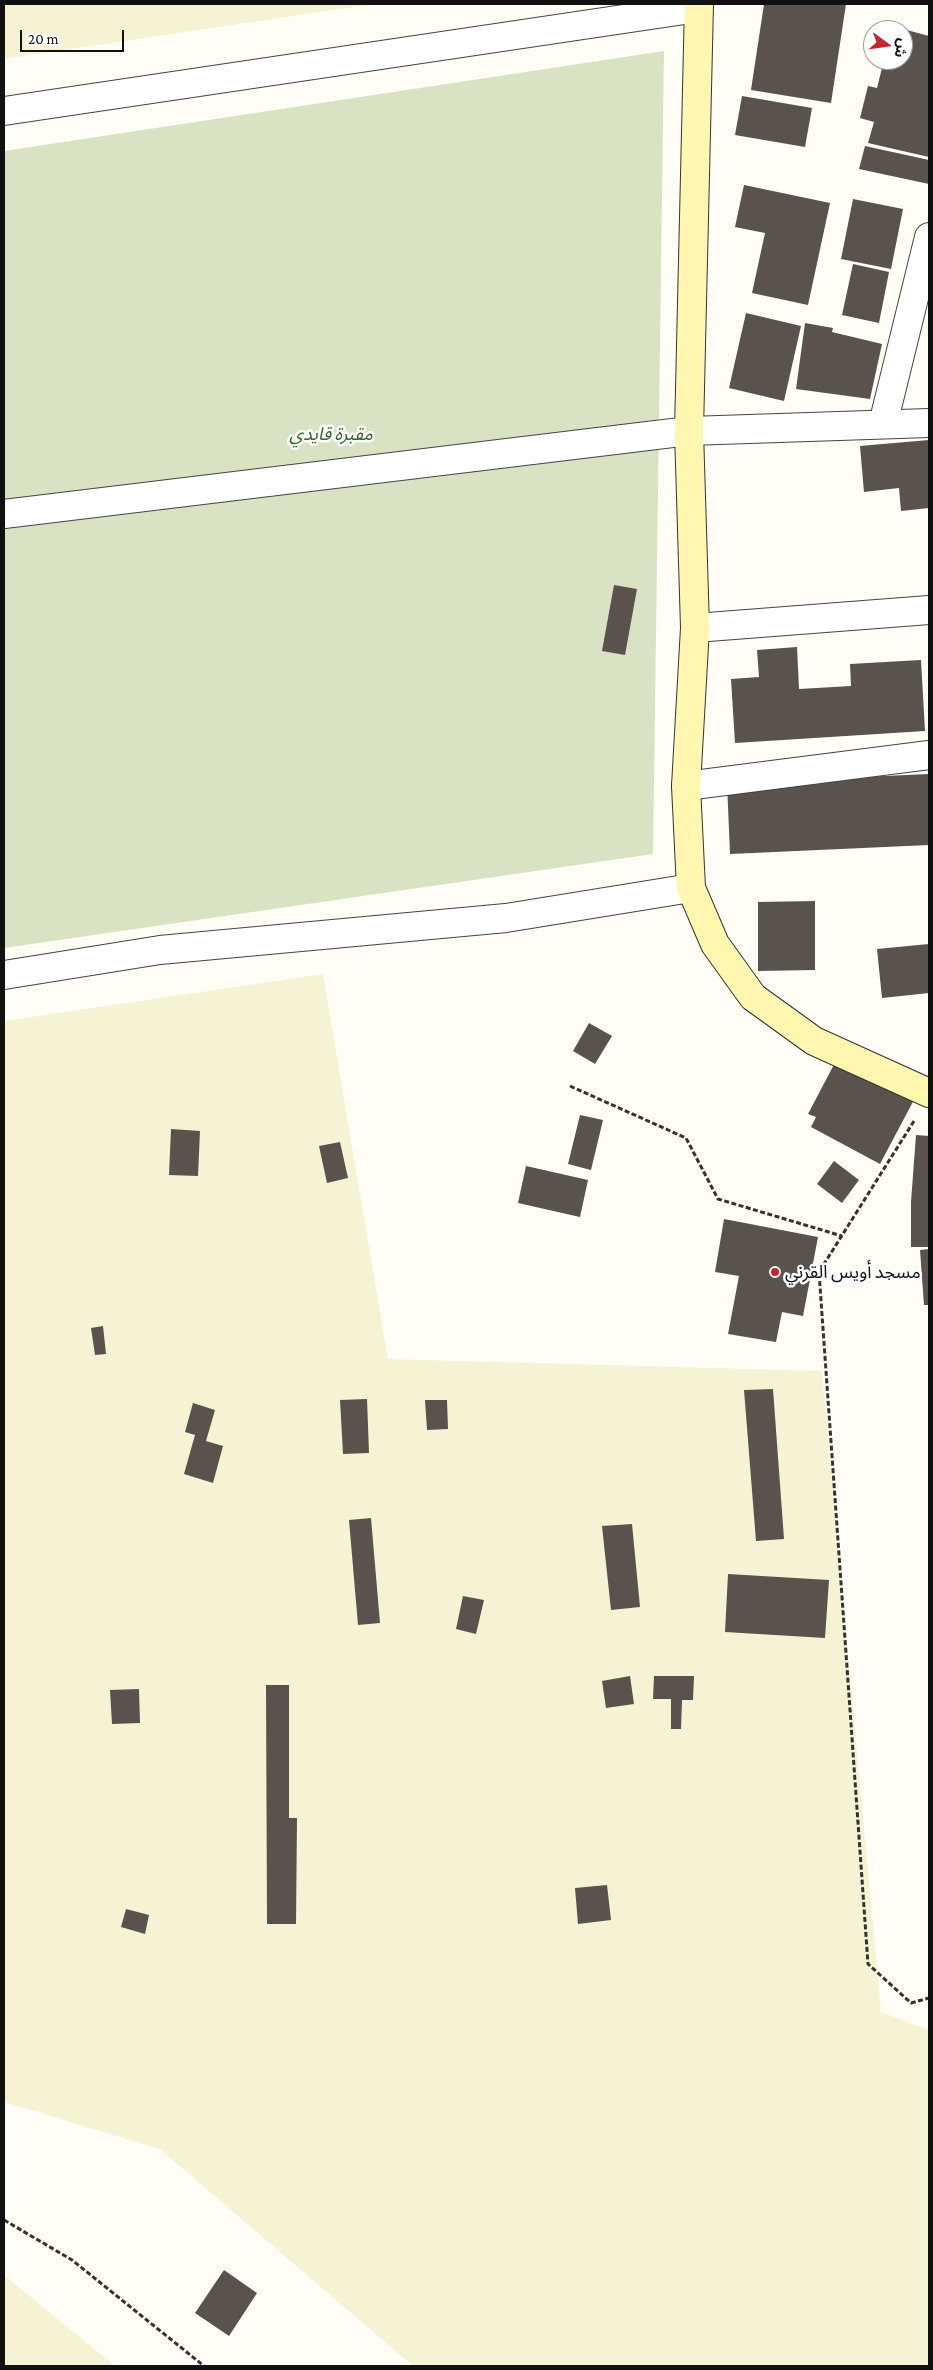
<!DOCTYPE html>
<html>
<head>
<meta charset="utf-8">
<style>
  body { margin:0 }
  #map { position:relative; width:933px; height:2370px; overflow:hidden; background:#fffdf5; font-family:"Crimson Pro","Noto Sans Arabic",serif }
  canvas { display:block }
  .frame { position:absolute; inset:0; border:5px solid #111; pointer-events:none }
  .north { position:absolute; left:863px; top:20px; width:50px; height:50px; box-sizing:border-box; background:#fff; border:1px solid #a0a0a0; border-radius:50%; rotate:104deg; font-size:14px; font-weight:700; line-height:20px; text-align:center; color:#111 }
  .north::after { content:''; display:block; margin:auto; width:18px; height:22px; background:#c4262e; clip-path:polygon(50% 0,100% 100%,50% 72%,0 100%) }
  .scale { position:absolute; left:20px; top:30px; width:104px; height:22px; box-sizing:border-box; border:2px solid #111; border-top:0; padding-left:6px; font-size:15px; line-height:18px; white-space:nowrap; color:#111; -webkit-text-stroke:4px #fff; paint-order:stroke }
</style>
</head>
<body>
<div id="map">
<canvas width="933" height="2370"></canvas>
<div class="frame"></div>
<div class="north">ش</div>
<div class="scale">20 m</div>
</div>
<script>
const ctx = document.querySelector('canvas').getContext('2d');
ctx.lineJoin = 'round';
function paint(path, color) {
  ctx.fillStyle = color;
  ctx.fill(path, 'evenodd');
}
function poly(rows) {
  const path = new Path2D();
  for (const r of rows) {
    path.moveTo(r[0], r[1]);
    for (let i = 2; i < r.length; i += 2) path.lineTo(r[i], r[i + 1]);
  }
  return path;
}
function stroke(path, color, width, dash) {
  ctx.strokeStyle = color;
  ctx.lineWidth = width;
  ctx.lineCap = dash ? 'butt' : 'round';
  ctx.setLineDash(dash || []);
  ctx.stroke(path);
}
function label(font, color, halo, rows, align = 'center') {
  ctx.font = font + ' "Crimson Pro","Noto Sans Arabic",serif';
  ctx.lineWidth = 5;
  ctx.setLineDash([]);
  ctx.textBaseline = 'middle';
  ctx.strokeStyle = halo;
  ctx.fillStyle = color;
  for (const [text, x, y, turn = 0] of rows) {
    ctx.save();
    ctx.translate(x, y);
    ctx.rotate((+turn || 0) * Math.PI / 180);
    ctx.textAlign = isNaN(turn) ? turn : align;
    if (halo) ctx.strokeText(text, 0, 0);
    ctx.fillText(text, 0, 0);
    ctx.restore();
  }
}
const farmland = poly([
  [4,4,373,4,4,59],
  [323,974,388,1359,822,1371,881,2012,929,2030,929,2366,413,2366,160,2149,4,2102,4,1021],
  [4,2275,115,2366,4,2366]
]);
const cemetery = poly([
  [664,51,653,854,4,948,4,151]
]);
const building = poly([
  [764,4,846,4,831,103,751,90],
  [903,29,929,36,929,157,868,143,874,122,860,118,868,86,877,88,884,60,903,60],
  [742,96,812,108,805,147,735,135],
  [865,146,929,160,929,184,859,169],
  [744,185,830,203,808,305,752,293,765,233,735,227],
  [853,199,903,209,891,269,841,259],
  [853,264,889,272,879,323,842,315],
  [746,313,801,326,784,401,729,388],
  [805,323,833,328,832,332,882,344,870,399,796,389],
  [929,440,929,508,901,511,899,488,864,492,860,446],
  [614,585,637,589,625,655,602,651],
  [797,647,799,689,851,686,850,664,921,660,925,731,735,743,731,679,759,677,757,650],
  [929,774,929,845,730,854,727,783],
  [815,901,815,970,758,971,758,902],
  [929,944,929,993,882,998,877,949],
  [589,1023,612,1036,595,1064,573,1051],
  [839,1055,916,1096,880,1164,811,1127,816,1117,808,1114],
  [580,1115,603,1120,591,1170,568,1164],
  [171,1129,200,1131,198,1176,169,1175],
  [916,1135,929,1136,929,1247,911,1247,911,1202],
  [340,1142,348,1178,327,1183,319,1146],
  [834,1161,859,1180,842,1203,817,1184],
  [526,1166,588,1180,580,1217,518,1203],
  [724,1219,818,1237,803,1316,782,1312,776,1342,728,1334,739,1276,715,1272],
  [929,1249,929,1305,924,1305,920,1250],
  [103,1326,106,1354,95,1355,91,1328],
  [773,1389,784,1539,756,1541,744,1390],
  [367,1399,369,1453,343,1454,340,1400],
  [425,1400,447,1400,448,1429,427,1430],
  [193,1403,215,1410,206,1441,223,1446,213,1483,184,1474,195,1435,185,1432],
  [371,1518,380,1623,358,1625,349,1520],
  [632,1524,640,1607,611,1610,602,1526],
  [728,1574,829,1580,825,1638,725,1632],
  [463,1596,484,1600,476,1634,456,1629],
  [630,1676,634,1704,606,1708,602,1681],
  [654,1676,694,1676,693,1700,682,1700,681,1729,671,1729,671,1699,653,1699],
  [266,1685,289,1685,289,1818,297,1818,296,1924,267,1924],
  [139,1689,140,1723,112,1724,110,1690],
  [607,1885,611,1920,578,1924,575,1888],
  [126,1909,149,1915,145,1934,121,1927],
  [224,2270,257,2293,229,2336,195,2313]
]);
const path = poly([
  [570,1086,686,1138,718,1199,842,1236],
  [914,1121,819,1272,868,1964,911,2003,929,1998],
  [4,2220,72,2260,204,2366]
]);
const street = poly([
  [4,111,698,8],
  [883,424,929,237],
  [4,514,689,431,929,423],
  [695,628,929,610],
  [686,786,929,755],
  [4,975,160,950,506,918,691,888]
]);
const secondary = poly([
  [699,4,689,431,695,628,686,786,691,888,715,944,753,997,814,1041,929,1093]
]);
const markers = [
  [775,1272,5,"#c4262e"]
];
const parkNames = [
  ["مقبرة قايدي",331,434]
];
const poiNames = [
  ["مسجد أويس القرني",785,1272]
];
paint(farmland, '#f6f3d4');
paint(cemetery, '#d9e3c4');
paint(building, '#5a524d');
stroke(street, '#444', 30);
stroke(secondary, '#333', 30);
stroke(path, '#333', 3, [5, 2.5]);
stroke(street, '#fff', 28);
stroke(secondary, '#fff6b0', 28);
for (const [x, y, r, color] of markers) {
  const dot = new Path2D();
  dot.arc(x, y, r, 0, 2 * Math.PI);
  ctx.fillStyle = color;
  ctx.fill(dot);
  stroke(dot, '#fff', 2);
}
label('italic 18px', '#2f6b1f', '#fff', parkNames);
label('18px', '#111', '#fff', poiNames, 'left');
</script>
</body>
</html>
